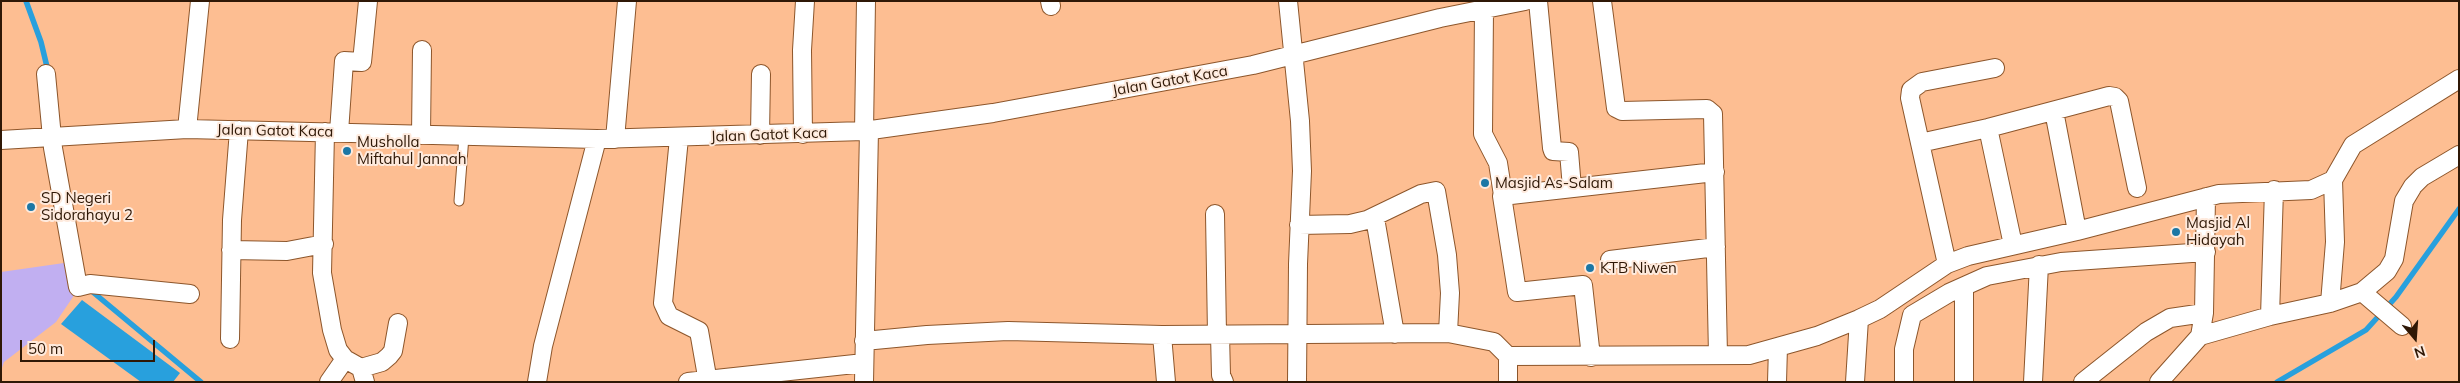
<!DOCTYPE html>
<html>
<head>
<meta charset="utf-8">
<style>
  body { margin:0 }
  #map { position:relative; width:2460px; height:383px; overflow:hidden; background:#fdbe92; font-family:Mulish,sans-serif }
  canvas { display:block }
  .frame { position:absolute; inset:0; border:2px solid #2f1806; pointer-events:none }
  .north { position:absolute; left:2390px; top:313px; width:50px; height:50px; -webkit-text-stroke:4px #feeadd; paint-order:stroke; rotate:162deg; font-size:14px; font-weight:700; line-height:20px; text-align:center; color:#2f1806 }
  .north::after { content:''; display:block; margin:auto; width:18px; height:22px; background:#2f1806; clip-path:polygon(50% 0,100% 100%,50% 72%,0 100%) }
  .scale { position:absolute; left:20px; top:340px; width:135px; height:22px; box-sizing:border-box; border:2px solid #2f1806; border-top:0; padding-left:6px; font-size:15px; line-height:18px; white-space:nowrap; color:#2f1806; -webkit-text-stroke:4px #feeadd; paint-order:stroke }
</style>
</head>
<body>
<div id="map">
<canvas width="2460" height="383"></canvas>
<div class="frame"></div>
<div class="north">N</div>
<div class="scale">50 m</div>
</div>
<script>
const ctx = document.querySelector('canvas').getContext('2d');
ctx.lineJoin = 'round';
function paint(path, color) {
  ctx.fillStyle = color;
  ctx.fill(path, 'evenodd');
}
function poly(rows) {
  const path = new Path2D();
  for (const r of rows) {
    path.moveTo(r[0], r[1]);
    for (let i = 2; i < r.length; i += 2) path.lineTo(r[i], r[i + 1]);
  }
  return path;
}
function stroke(path, color, width, dash) {
  ctx.strokeStyle = color;
  ctx.lineWidth = width;
  ctx.lineCap = dash ? 'butt' : 'round';
  ctx.setLineDash(dash || []);
  ctx.stroke(path);
}
function label(font, color, halo, rows, align = 'center') {
  ctx.font = font + ' Mulish,sans-serif';
  ctx.lineWidth = 4;
  ctx.setLineDash([]);
  ctx.textBaseline = 'middle';
  ctx.strokeStyle = halo;
  ctx.fillStyle = color;
  for (const [text, x, y, turn = 0] of rows) {
    ctx.save();
    ctx.translate(x, y);
    ctx.rotate((+turn || 0) * Math.PI / 180);
    ctx.textAlign = isNaN(turn) ? turn : align;
    if (halo) ctx.strokeText(text, 0, 0);
    ctx.fillText(text, 0, 0);
    ctx.restore();
  }
}
const green = poly([
  [71,262,77,291,56,322,4,362,1,371,1,272]
]);
const water = poly([
  [82,300,180,373,173,382,141,382,61,324]
]);
const stream = poly([
  [26,1,41,42,48,71],
  [88,288,201,382],
  [2277,382,2366,330,2396,297,2459,209]
]);
const service = poly([
  [459,201,464,136]
]);
const minor = poly([
  [1050,1,1051,6],
  [1288,1,1300,121,1302,171,1298,264,1297,382],
  [1538,1,1552,148,1553,151,1569,152,1572,188],
  [1602,1,1616,108,1622,111,1707,109,1713,114,1718,355],
  [1484,9,1483,134,1498,163,1503,195],
  [46,74,53,148,78,287,90,284,190,294],
  [2054,111,2077,231],
  [1988,128,2013,245],
  [187,129,200,1],
  [864,131,866,1],
  [325,132,322,273,332,330,338,350,345,359,361,368,365,382],
  [339,132,344,61,362,62,368,1],
  [803,134,802,50,805,1],
  [421,135,422,50],
  [760,135,761,74],
  [679,138,663,303,669,316,699,331,708,382],
  [615,139,627,1],
  [1,140,187,129,597,139,864,131,993,113,1253,65,1440,18,1525,1],
  [1920,143,1988,128,2109,96,2115,97,2119,101,2137,188],
  [2274,190,2270,316,2330,303,2362,292,2387,271,2394,259,2404,201,2413,186,2422,177,2459,155],
  [1215,214,1217,334],
  [1375,218,1395,334],
  [1299,225,1350,224,1367,220,1421,194,1436,191,1447,255,1450,293,1448,333],
  [231,250,287,251,324,244],
  [1610,260,1716,247],
  [1947,264,1910,98,1911,90,1922,82,1995,68],
  [1964,287,1964,382],
  [2362,292,2402,326],
  [2330,303,2335,242,2333,180],
  [1220,334,1221,375,1224,382],
  [1162,335,1166,382],
  [2200,336,2270,316],
  [230,339,232,220,239,130],
  [864,341,927,335,1008,331,1162,335,1448,333,1494,342,1508,356,1749,355,1817,336,1859,319,1880,309,1947,264,1968,256,2077,231,2219,194,2311,190,2333,180,2353,145,2459,79],
  [1591,357,1583,285,1517,292,1502,196,1715,172],
  [361,368,382,362,389,356,393,351,398,323],
  [329,382,345,359],
  [537,382,543,346,597,139],
  [688,382,864,363],
  [864,382,869,130],
  [1508,382,1508,356],
  [1777,382,1778,347],
  [1855,382,1859,319],
  [1904,382,1904,349,1912,315,1949,293,1987,276,2061,262,2206,252],
  [2033,382,2039,265],
  [2083,382,2146,332,2170,318,2204,313],
  [2159,382,2200,336,2204,313,2206,197]
]);
const markers = [
  [347,151,5,"#1c77a5"],
  [1485,183,5,"#1c77a5"],
  [31,207,5,"#1c77a5"],
  [2176,232,5,"#1c77a5"],
  [1590,268,5,"#1c77a5"]
];
const streetNames = [
  ["Jalan Gatot Kaca",1170,81,-10],
  ["Jalan Gatot Kaca",275,131,1],
  ["Jalan Gatot Kaca",769,135,-2]
];
const poiNames = [
  ["Musholla",357,142],
  ["Miftahul Jannah",357,159],
  ["Masjid As-Salam",1495,183],
  ["SD Negeri",41,198],
  ["Sidorahayu 2",41,215],
  ["Masjid Al",2186,223],
  ["Hidayah",2186,240],
  ["KTB Niwen",1600,268]
];
paint(green, '#c1aff1');
paint(water, '#28a0dd');
stroke(stream, '#28a0dd', 5.5);
stroke(service, '#8d562b', 11);
stroke(minor, '#8d562b', 20);
stroke(service, '#fff', 9);
stroke(minor, '#fff', 18);
for (const [x, y, r, color] of markers) {
  const dot = new Path2D();
  dot.arc(x, y, r, 0, 2 * Math.PI);
  ctx.fillStyle = color;
  ctx.fill(dot);
  stroke(dot, '#feeadd', 2);
}
label('15px', '#2f1806', '#feeadd', streetNames);
label('15px', '#2f1806', '#feeadd', poiNames, 'left');
</script>
</body>
</html>
